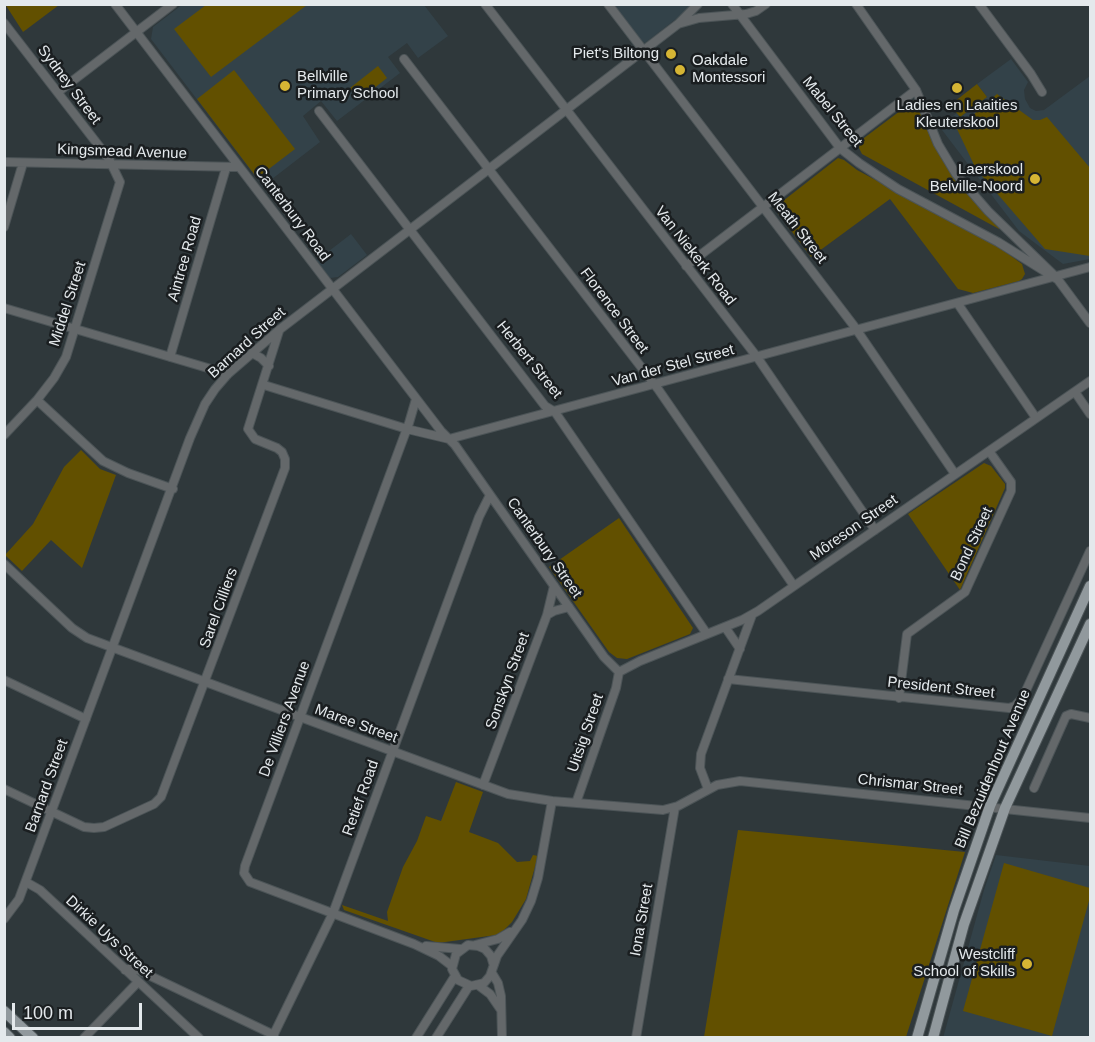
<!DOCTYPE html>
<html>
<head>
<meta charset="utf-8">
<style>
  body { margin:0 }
  #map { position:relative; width:1095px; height:1042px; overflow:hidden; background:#2f383b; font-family:Helvetica,sans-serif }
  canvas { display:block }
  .frame { position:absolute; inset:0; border:6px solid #e4e9ec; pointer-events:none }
  .scale { position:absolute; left:12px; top:1003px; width:130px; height:27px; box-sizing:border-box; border:3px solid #e4e9ec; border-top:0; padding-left:8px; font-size:18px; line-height:21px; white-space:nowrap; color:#e4e9ec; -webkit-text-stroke:4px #1a1e20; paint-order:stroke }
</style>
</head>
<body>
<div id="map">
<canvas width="1095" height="1042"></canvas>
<div class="frame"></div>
<div class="scale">100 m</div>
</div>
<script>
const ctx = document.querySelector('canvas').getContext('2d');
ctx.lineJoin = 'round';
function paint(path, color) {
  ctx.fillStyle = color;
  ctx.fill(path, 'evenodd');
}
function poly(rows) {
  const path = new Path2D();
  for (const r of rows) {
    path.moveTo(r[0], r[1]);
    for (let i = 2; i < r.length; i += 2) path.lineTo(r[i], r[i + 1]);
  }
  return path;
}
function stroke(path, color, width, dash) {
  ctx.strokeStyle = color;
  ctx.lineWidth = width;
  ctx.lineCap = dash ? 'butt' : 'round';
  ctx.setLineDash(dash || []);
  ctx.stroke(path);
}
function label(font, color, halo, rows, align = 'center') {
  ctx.font = font + ' Helvetica,sans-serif';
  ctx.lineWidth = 5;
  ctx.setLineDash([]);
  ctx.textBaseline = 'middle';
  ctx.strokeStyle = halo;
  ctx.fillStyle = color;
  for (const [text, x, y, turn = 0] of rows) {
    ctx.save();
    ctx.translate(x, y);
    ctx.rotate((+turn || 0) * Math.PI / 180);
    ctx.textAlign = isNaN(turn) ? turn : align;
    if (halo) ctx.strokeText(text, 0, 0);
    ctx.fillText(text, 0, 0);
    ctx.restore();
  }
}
const built = poly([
  [183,4,424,5,448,36,418,58,407,43,388,57,400,73,337,121,321,101,303,116,320,142,263,186,151,39,153,27],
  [613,5,694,5,645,43,642,42],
  [1011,59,1028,82,1024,90,1025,99,1030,108,1036,111,1044,110,1090,76,1090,259,1063,264,1019,231,939,126,957,113,960,117,987,97,977,84],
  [351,234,367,255,338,277,330,278,316,261],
  [996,855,1090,866,1090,1037,943,1038,984,890]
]);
const green = poly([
  [5,4,59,4,59,5,23,32],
  [206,5,206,4,307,5,211,77,174,29],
  [378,66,387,78,359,100,350,88],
  [234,70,295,149,257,178,197,99],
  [977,84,987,97,960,117,950,105],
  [997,94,1033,120,1040,120,1047,117,1090,168,1090,256,1045,249,976,169,957,129],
  [916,99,937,148,1000,226,999,229,862,154,859,148,860,141],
  [838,158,844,160,857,170,996,245,1022,264,1025,274,1022,279,1019,281,973,293,958,289,890,199,811,257,774,208],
  [81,450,100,469,116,475,82,568,51,540,22,571,5,555,33,524,64,467],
  [984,463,991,466,1005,484,1005,488,960,590,908,514],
  [619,518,693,628,690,634,627,659,617,658,609,652,549,567],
  [456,782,483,792,469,832,498,843,517,862,530,861,533,855,538,856,526,899,512,922,504,930,496,935,438,943,344,910,342,905,388,921,387,912,403,867,417,841,426,816,441,821],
  [738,830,965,852,906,1037,704,1037],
  [1004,863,1090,888,1090,897,1052,1036,963,1011]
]);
const minor = poly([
  [115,4,441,431,455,445,604,657,619,672],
  [485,4,757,357,875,530],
  [608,4,854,326,955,474],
  [732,4,840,148,859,163,898,189,998,242,1057,279],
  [856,4,916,90,938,144,956,174,988,211,1056,277,1090,323],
  [979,4,1031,74,1042,92],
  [4,23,109,159,120,182,66,357,54,378,37,400,4,435],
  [678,24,698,4],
  [404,59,658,389,794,586],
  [58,92,173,4],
  [319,111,545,406,555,412,707,634],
  [4,162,239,167],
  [4,227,23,163],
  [686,266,916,90],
  [958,304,1036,418],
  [4,308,228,374],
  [252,353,261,358,269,366],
  [170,357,226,168],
  [264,385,407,429,449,439,1090,267],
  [1075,392,1090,414],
  [416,399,409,423,245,866,244,873,250,882,414,944,439,956,452,966],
  [37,400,103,461,128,473,173,489],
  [4,564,72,628,87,638,508,794,552,801,663,810,678,806,717,785,740,781,1090,818],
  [547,615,554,611,569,607],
  [725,627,740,649],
  [619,672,640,661,742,620,758,611,1090,381],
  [728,679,1009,708,1015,706,1023,697,1090,551],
  [4,680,86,719],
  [899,698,907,634,965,592,1011,491,1011,482,989,451],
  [483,785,547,615,554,586],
  [1034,788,1066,716,1071,714,1090,718],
  [4,789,84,827,94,828,104,827,154,804,161,797,285,468,285,459,282,452,277,448,255,439,248,429,279,331],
  [708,789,700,768,701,754,752,615],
  [576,803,616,688,619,672],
  [26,882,40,890,199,1038],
  [4,919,19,899,190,438,205,404,215,389,228,374,279,330,678,24,699,18,746,14,756,11,766,4],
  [475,945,498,939,510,932],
  [426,946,460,949],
  [493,963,491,956,485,949,478,946,468,945,456,954,452,969,458,980,471,986,484,983,490,976,497,956,522,920,531,901,538,878,552,801],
  [125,970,133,968,140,971,274,1035],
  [492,973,498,983,501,996,502,1038],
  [478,985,490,994,501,1010],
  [84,1038,138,982],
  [272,1038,333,913,479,517,490,495],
  [416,1038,455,976],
  [436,1038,469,986],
  [636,1038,675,807]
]);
const major = poly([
  [4,1011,33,1038],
  [4,1032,10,1038],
  [917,1038,954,910,990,806,1090,586],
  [933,1038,964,924,1005,808,1090,624]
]);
const markers = [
  [671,54,6,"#d6b534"],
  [680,70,6,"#d6b534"],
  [285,86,6,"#d6b534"],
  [957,88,6,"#d6b534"],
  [1035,179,6,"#d6b534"],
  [1027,964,6,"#d6b534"]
];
const poiNames = [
  ["Piet's Biltong",659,54],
  ["Oakdale",692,61,"left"],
  ["Montessori",692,78,"left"],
  ["Bellville",297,77,"left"],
  ["Primary School",297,94,"left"],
  ["Ladies en Laaities",957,106,"center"],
  ["Kleuterskool",957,123,"center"],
  ["Laerskool",1023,170],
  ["Belville-Noord",1023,187],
  ["Westcliff",1015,955],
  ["School of Skills",1015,972]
];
const streetNames = [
  ["Sydney Street",69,85,53],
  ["Mabel Street",832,112,51],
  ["Kingsmead Avenue",122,152,2],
  ["Canterbury Road",292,214,53],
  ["Meath Street",797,228,52],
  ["Van Niekerk Road",695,256,52],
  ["Aintree Road",185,259,-74],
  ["Middel Street",68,304,-72],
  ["Florence Street",614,311,53],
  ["Barnard Street",247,343,-42],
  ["Herbert Street",529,360,51],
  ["Van der Stel Street",673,366,-15],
  ["Môreson Street",854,528,-35],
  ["Bond Street",972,544,-65],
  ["Canterbury Street",544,548,55],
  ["Sarel Cilliers",219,608,-70],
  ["Sonskyn Street",508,681,-70],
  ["President Street",941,688,6],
  ["De Villiers Avenue",285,719,-70],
  ["Maree Street",356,724,20],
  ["Uitsig Street",586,733,-71],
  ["Bill Bezuidenhout Avenue",993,769,-67],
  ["Chrismar Street",910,785,6],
  ["Barnard Street",47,786,-70],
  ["Retief Road",361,798,-70],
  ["Iona Street",642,920,-80],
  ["Dirkie Uys Street",109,937,43]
];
paint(built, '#334249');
paint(green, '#625000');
stroke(minor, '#4c5457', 10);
stroke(major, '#4c5457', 12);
stroke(minor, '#64686a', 8);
stroke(major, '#91999d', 10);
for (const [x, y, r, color] of markers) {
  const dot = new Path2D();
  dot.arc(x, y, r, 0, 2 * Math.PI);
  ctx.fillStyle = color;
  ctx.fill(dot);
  stroke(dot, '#1a1e20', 2);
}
label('15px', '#e4e9ec', '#1a1e20', poiNames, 'right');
label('15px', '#e4e9ec', '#1a1e20', streetNames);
</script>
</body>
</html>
